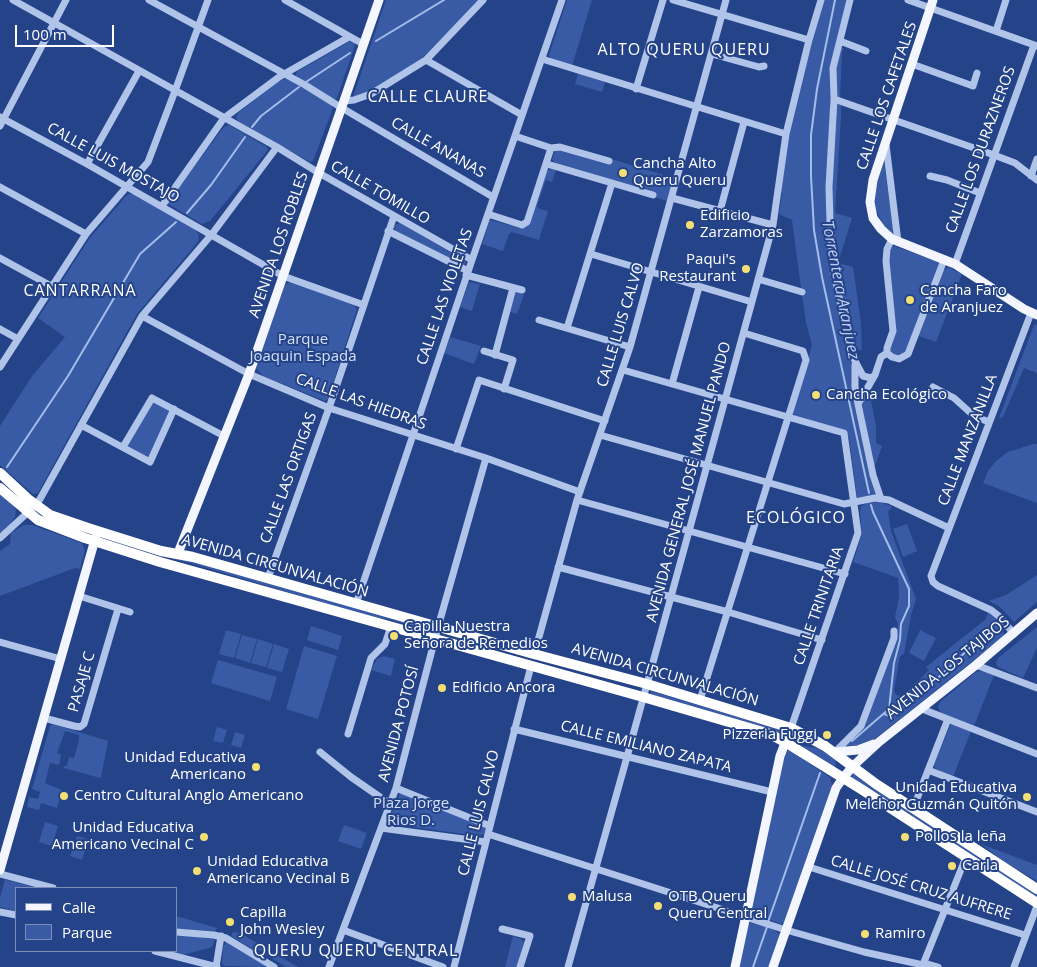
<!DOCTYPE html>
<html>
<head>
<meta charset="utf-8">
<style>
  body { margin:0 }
  #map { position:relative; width:1037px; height:967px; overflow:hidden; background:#244388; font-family:"Open Sans",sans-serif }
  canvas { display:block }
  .legend { position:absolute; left:15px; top:887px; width:162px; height:65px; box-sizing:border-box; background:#244388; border:1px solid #7c8eb8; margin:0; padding:6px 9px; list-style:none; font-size:15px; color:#fff }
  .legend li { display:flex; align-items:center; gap:10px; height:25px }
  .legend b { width:25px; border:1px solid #7c8eb8 }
  .scale { position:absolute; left:15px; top:25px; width:99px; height:22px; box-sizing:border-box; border:2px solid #fff; border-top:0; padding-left:6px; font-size:15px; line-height:18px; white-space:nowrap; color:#fff; -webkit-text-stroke:4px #244388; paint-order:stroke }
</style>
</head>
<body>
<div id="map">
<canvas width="1037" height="967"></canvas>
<ul class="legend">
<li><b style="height:6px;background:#f3f6fe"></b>Calle</li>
<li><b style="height:14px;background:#395ba5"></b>Parque</li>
</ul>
<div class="scale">100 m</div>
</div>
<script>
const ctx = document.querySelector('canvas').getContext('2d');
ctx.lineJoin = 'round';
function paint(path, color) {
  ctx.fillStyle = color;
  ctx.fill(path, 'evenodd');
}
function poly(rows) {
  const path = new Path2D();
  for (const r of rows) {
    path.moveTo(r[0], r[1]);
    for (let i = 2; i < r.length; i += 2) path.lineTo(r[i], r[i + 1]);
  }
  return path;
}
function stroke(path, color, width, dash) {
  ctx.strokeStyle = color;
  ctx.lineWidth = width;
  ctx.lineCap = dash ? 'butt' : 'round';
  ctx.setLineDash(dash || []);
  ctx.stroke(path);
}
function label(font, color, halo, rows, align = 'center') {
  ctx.font = font + ' "Open Sans",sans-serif';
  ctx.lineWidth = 4;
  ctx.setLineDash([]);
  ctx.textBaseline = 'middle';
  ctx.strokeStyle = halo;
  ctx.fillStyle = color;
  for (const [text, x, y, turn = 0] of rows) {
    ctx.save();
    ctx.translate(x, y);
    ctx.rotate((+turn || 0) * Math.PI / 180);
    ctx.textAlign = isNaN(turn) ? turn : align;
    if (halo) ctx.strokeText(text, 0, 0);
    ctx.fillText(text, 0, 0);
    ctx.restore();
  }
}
const green = poly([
  [386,0,480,0,422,58,390,82,352,100],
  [567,0,592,0,572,66,551,59,549,55],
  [823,0,851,0,830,67,831,271,853,370,870,473,876,496,857,497,849,438,845,430,795,416,793,413,812,345,806,323,802,294,804,294,805,290,801,288,792,220,779,214,782,194,780,190,788,134],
  [352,40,356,42,337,98,335,99,329,97,296,77,296,73,298,71],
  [842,48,844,49,842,52,840,99,836,97,836,72,838,56],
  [578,73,605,82,602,92,575,84],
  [286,79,301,86,331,104,333,108,313,161,310,162,238,121,236,117,239,112,280,80],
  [836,104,841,105,841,118,835,213,852,218,838,263,853,267,861,323,862,350,853,349,836,275,831,212],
  [229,125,267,147,268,150,210,221,202,224,168,204,167,202,224,127],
  [556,149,611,159,674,178,667,201,556,164,552,159],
  [884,162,894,234,883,225,876,210,875,202,877,182],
  [550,169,556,170,552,182,546,180,537,206,540,209,548,211,539,240,512,232,509,234,503,251,482,244,490,220,520,228,529,224,547,171],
  [129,194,133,194,194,228,199,235,198,242,137,314,38,493,33,494,0,465,0,426,32,376,65,337,38,318,89,239,126,196],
  [400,223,465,261,466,264,462,266,396,231,394,227,395,225],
  [894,246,939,262,907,350,901,355,898,356,893,355,890,351,895,334,888,260,891,248],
  [948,267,962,274,936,342,919,336,943,271],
  [291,282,354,305,357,309,328,399,325,401,263,376,256,368,256,363,285,285],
  [469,282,480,284,472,311,460,307],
  [516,292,524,295,517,314,510,312],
  [1034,325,1037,325,1037,373,1024,368,1003,417,999,418],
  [450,337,481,346,474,364,444,353],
  [875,379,870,395,876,426,876,443,882,446,874,469,860,404],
  [153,400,170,410,150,457,147,459,127,447,128,444],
  [1033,444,1037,444,1037,503,983,483,988,471,996,461,1008,452],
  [0,493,13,504,16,511,15,517,11,523,0,533],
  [879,502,891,506,891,509,888,511,891,531,916,599,911,615,904,654,900,656,894,690,896,695,902,696,929,670,926,667,986,619,988,612,995,617,1002,625,1004,633,1003,637,871,742,860,745,846,746,863,729,866,723,897,638,898,624,895,617,899,597,898,578,853,562,862,534,860,510,861,506,867,503],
  [907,524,917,551,903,557,893,529],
  [26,525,32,525,82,543,85,550,80,569,75,568,0,596,0,551,10,544,11,533,22,526],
  [101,535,192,560,425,627,425,629,388,619,378,618,304,597,190,563,160,556,100,538],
  [1037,575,1037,602,1014,622,999,606,989,601,1006,595],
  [311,626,342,636,338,650,307,640],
  [1037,627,1037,648,1023,678,998,667,996,663,998,658],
  [226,630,241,634,234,658,219,654],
  [920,630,936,638,924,661,909,653],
  [242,635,257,639,250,663,235,658],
  [258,639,273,644,266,667,251,663],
  [274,644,289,649,282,672,267,668],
  [304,646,337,656,318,719,286,709],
  [384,656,395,659,391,676,371,670,377,659],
  [218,660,277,677,270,701,211,683],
  [980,671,994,675,974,726,941,713,938,707,940,702,976,672],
  [651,691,782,730,781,733,650,694],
  [53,724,108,741,101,778,100,778,64,768,64,766,67,766,69,757,74,758,79,740,79,735,65,731,57,753,61,755,59,765,50,763,45,783,62,790,57,808,41,803,39,810,27,807,29,797,38,799,40,792,32,789,50,726],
  [951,724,971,731,953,777,936,769,934,765,950,726],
  [217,727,227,730,223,743,213,741],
  [235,732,245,735,241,748,231,745],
  [797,745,817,748,826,751,836,760,835,768],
  [787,751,790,751,830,777,832,785,784,923,781,924,750,912,784,758],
  [854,773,872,788,1037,894,1037,898,850,778],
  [400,793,406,796,412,796,487,827,484,834,478,836,391,824,389,819],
  [45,822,58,826,52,846,39,842],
  [344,825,367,833,361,849,338,841],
  [77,836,88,839,82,860,70,856],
  [981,844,1037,865,1037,881,1004,862],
  [5,879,6,880,38,888,16,888,16,911,0,907,0,898],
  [176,916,217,928,215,931,176,929],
  [750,923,769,927,780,934,769,967,738,967,747,925],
  [233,932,240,933,298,967,286,967,259,950,254,950,231,936],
  [176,935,216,937,212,947,183,955,168,951,176,951],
  [513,936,521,939,524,942,517,967,505,967],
  [226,942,268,967,224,966,222,963,223,947]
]);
const stream = poly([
  [835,0,817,89,811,135,811,176,814,230,822,277,869,493],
  [376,41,444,0],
  [306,82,350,53],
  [252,127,261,116,299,87],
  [187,213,211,185,245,137],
  [7,467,68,376,140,254,176,222],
  [884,714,890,716,924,691,974,644,987,642],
  [852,741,889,709,894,663,900,640,901,624,909,606,909,589,873,512,871,505],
  [768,922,820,773],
  [753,967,767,927]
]);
const minor = poly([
  [13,0,277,147,319,173,472,260],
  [149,0,305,85,342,108,493,197],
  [285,0,363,44],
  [673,0,809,40],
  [850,0,833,68,834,99,829,187,830,222,834,273,850,348,855,361,863,376,871,378,875,375],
  [908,0,1037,46],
  [996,31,1006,0],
  [840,41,866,51],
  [712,54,759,67,764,66],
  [542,59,786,134],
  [426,60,522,115],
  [912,64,973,86,977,73],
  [636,89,663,0],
  [834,99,994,155,1015,163,1037,180],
  [344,101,354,100,371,94,426,60,483,0],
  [0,117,87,164,283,276,364,305],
  [0,126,66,0],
  [515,136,551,148,560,147,609,161],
  [886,145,898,242],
  [87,164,139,71],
  [547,164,653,195],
  [930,176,947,180,980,193],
  [1031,176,1037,159],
  [0,187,86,234],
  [672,198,773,225],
  [162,206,224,118,279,77,349,37],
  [720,211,744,122],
  [488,214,522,225,527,222,551,148],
  [388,231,468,271],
  [591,254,752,302],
  [0,258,53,287],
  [955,264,1034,45],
  [466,275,522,290],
  [758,279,802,292],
  [142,316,249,374,329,408,486,458,580,492],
  [539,320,630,347],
  [567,328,612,183],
  [0,329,18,339],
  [484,351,513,360,504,389],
  [887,353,892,357,899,359,908,354,944,260],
  [495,355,513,288],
  [855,365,855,387,858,404,873,475,881,499],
  [0,367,86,234,148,162,175,91,208,0],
  [623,370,844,433,858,533,791,728],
  [672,384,699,287],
  [933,387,954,398,974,416,989,422],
  [858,404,875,375,881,357,887,353,887,348,893,331,886,261,887,249,892,239],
  [81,425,150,462,174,409],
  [600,435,844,504,875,498,889,500,949,528],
  [123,447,152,398,224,436],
  [456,449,479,380,605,421],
  [577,500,845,574],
  [0,538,36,505,40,499,142,316,212,234,277,147],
  [558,567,728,612,822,640],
  [268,578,329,408,394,216],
  [79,596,130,612],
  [356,604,472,260,562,0],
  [1014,634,1000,617,991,610,938,586,933,582,931,576,1031,313],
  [0,642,61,659],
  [534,655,577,500,630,347,726,0],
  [976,665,1037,688],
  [700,700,806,360,803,351,744,333],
  [922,709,1037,754],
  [44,718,74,726,80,727,84,724,118,609],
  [514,729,772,792],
  [348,734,371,658,385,644,391,626],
  [320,752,351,777,390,804],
  [835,752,861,726,894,638,894,631],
  [928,770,1037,812],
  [396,788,490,826],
  [913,809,948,719],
  [381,828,486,842],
  [488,834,786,930,864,952,923,965],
  [809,867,1025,935],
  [0,874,53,888],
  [0,912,16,915],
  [502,929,530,936,520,967],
  [343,930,443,967],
  [176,932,214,935,226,938,274,967],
  [155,951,217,967],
  [924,963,938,967],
  [216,967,221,936],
  [329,967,396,788,438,627,486,458],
  [454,967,531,666],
  [568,967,627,757,773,225,786,134,809,40,821,0],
  [922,967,966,857],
  [1014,967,1037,906]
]);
const major = poly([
  [933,0,873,180,870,202,873,218,881,229,892,239,955,264,1024,309,1037,315],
  [178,553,249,374,379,0],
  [835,752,858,750,874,744],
  [0,870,96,536],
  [735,967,780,756,791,728],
  [773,967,836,788,843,778,853,766,879,742,976,665,1037,613]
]);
const highway = poly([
  [0,473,28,499,50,515,88,528,161,551,193,557,530,653,647,684,791,728,825,746,876,784,1037,889],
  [0,488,38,520,85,538,160,562,643,697,770,734,785,742,861,789,1037,903]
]);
const markers = [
  [623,173,5,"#f4df74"],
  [690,225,5,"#f4df74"],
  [746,269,5,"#f4df74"],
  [910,300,5,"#f4df74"],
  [816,395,5,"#f4df74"],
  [394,636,5,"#f4df74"],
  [442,688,5,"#f4df74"],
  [827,735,5,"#f4df74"],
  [256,767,5,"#f4df74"],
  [64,796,5,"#f4df74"],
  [1027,797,5,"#f4df74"],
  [204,837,5,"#f4df74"],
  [905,837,5,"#f4df74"],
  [952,866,5,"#f4df74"],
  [197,871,5,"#f4df74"],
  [572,897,5,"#f4df74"],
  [658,906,5,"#f4df74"],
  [230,922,5,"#f4df74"],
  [865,934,5,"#f4df74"]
];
const streetNames = [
  ["CALLE LOS CAFETALES",887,96,-71],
  ["CALLE ANANAS",438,148,30],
  ["CALLE LOS DURAZNEROS",981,150,-70],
  ["CALLE LUIS MOSTAJO",113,163,29],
  ["CALLE TOMILLO",380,193,30],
  ["AVENIDA LOS ROBLES",279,245,-71],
  ["CALLE LAS VIOLETAS",445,297,-71],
  ["CALLE LUIS CALVO",621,325,-73],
  ["CALLE LAS HIEDRAS",361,402,20],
  ["CALLE MANZANILLA",968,440,-69],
  ["CALLE LAS ORTIGAS",289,478,-70],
  ["AVENIDA GENERAL JOSÉ MANUEL PANDO",689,482,-75],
  ["AVENIDA CIRCUNVALACIÓN",275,566,16],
  ["CALLE TRINITARIA",819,606,-71],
  ["AVENIDA LOS TAJIBOS",948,668,-39],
  ["AVENIDA CIRCUNVALACIÓN",665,675,16],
  ["PASAJE C",82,682,-74],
  ["AVENIDA POTOSÍ",399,724,-75],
  ["CALLE EMILIANO ZAPATA",646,747,14],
  ["CALLE LUIS CALVO",479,813,-76],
  ["CALLE JOSÉ CRUZ AUFRERE",921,888,17]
];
const poiNames = [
  ["Cancha Alto",633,164],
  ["Queru Queru",633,181],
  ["Edificio",700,216],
  ["Zarzamoras",700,233],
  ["Paqui's",736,260,"right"],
  ["Restaurant",736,277,"right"],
  ["Cancha Faro",920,291],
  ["de Aranjuez",920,308],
  ["Cancha Ecológico",826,395],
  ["Capilla Nuestra",404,627],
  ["Señora de Remedios",404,644],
  ["Edificio Ancora",452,688],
  ["Pizzeria Fuggi",817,735,"right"],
  ["Unidad Educativa",246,758,"right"],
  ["Americano",246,775,"right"],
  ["Unidad Educativa",1017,788,"right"],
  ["Melchor Guzmán Quitón",1017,805,"right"],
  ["Centro Cultural Anglo Americano",74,796],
  ["Unidad Educativa",194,828,"right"],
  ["Americano Vecinal C",194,845,"right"],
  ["Pollos la leña",915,837],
  ["Unidad Educativa",207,862],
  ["Americano Vecinal B",207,879],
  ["Carla",962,866],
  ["Malusa",582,897],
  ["OTB Queru",668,897],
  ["Queru Central",668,914],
  ["Capilla",240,913],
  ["John Wesley",240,930],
  ["Ramiro",875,934]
];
const parkNames = [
  ["Parque",303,340],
  ["Joaquin Espada",303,357],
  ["Plaza Jorge",411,804],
  ["Rios D.",411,821]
];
const neighbourhoodNames = [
  ["ALTO QUERU QUERU",684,50],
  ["CALLE CLAURE",428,97],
  ["CANTARRANA",80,291],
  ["ECOLÓGICO",796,518],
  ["QUERU QUERU CENTRAL",356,951]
];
const waterNames = [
  ["Torrentera Aranjuez",840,290,79]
];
paint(green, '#395ba5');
stroke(stream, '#a4bcea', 2);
stroke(minor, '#b0c3e9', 7);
stroke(major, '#f3f6fe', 9);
stroke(highway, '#fff', 10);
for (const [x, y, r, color] of markers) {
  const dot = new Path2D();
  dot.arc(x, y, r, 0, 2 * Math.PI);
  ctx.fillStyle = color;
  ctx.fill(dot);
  stroke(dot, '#244388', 2);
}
label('15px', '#fff', '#244388', streetNames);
label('15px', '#fff', '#244388', poiNames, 'left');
label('15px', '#d4e0f7', '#244388', parkNames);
ctx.letterSpacing = '1px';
label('16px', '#fff', '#244388', neighbourhoodNames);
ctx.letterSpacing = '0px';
label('italic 16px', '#bccdf1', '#244388', waterNames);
</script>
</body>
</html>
